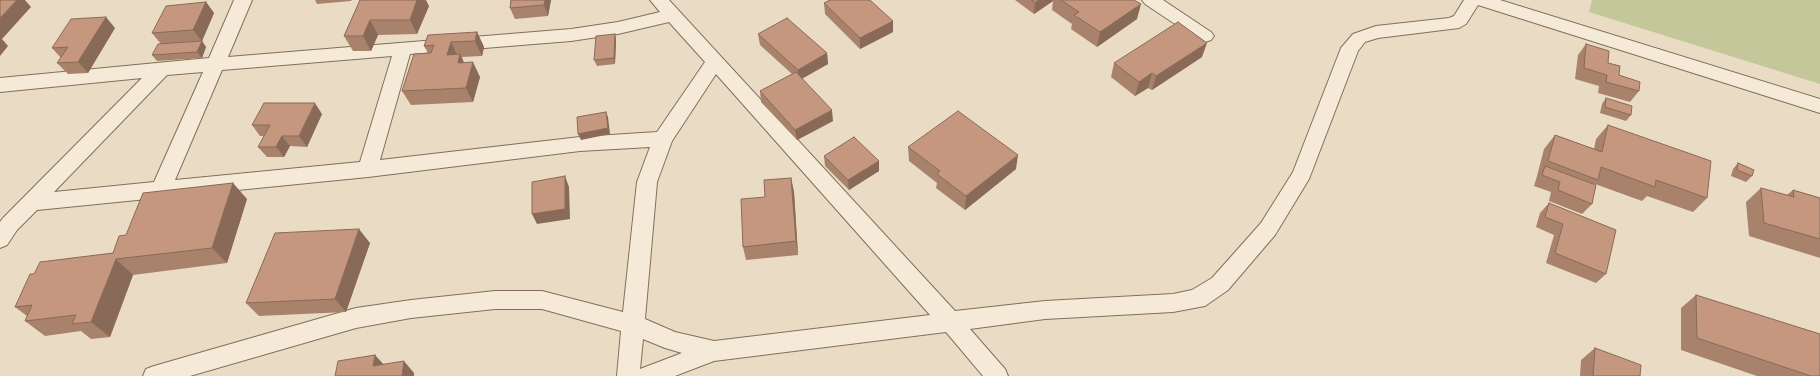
<!DOCTYPE html>
<html>
<head>
<meta charset="utf-8">
<style>
  body { margin:0 }
  canvas { display:block; background:#eadcc4 }
</style>
</head>
<body>
<canvas width="1820" height="376"></canvas>
<script>
const ctx = document.querySelector('canvas').getContext('2d');
ctx.lineJoin = 'round';
function paint(path, color) {
  ctx.fillStyle = color;
  ctx.fill(path, 'evenodd');
}
function poly(rows) {
  const path = new Path2D();
  for (const r of rows) {
    path.moveTo(r[0], r[1]);
    for (let i = 2; i < r.length; i += 2) path.lineTo(r[i], r[i + 1]);
  }
  return path;
}
function stroke(path, color, width, dash) {
  ctx.strokeStyle = color;
  ctx.lineWidth = width;
  ctx.lineCap = dash ? 'butt' : 'round';
  ctx.setLineDash(dash || []);
  ctx.stroke(path);
}
const green = poly([
  [1592,0,1820,0,1820,84,1589,12]
]);
const minor = poly([
  [234,0,252,0,228,57,571,29,618,22,660,12,650,0,669,0,955,311,1045,301,1173,294,1192,290,1212,278,1261,223,1293,172,1341,48,1353,34,1376,26,1449,18,1454,16,1464,0,1500,0,1820,99,1820,113,1478,5,1466,24,1459,28,1378,38,1365,42,1358,51,1309,179,1275,235,1228,290,1205,306,1173,312,1045,319,970,329,1005,369,1008,376,983,376,946,332,714,361,675,376,617,376,621,331,542,309,495,309,411,318,356,328,190,376,143,376,146,369,154,366,356,308,411,300,495,291,542,291,623,312,637,182,650,147,580,151,368,177,37,210,17,230,7,245,0,248,0,222,3,218,142,78,0,92,0,78,209,58,234,0],
  [669,22,705,62,657,132,580,137,380,160,410,54,571,41,618,34,669,22],
  [392,56,360,162,175,180,222,70,392,56],
  [203,72,154,182,54,192,167,75,203,72],
  [716,74,930,315,714,341,675,332,645,319,657,182,672,141,716,74],
  [643,339,665,348,682,353,640,369,643,339],
  [1142,0,1163,0,1211,32,1214,36,1211,40,1205,42,1199,40,1145,4,1142,0]
]);
const wall = poly([
  [315,0,352,0,351,1,317,4],
  [360,0,429,6,417,34,378,35,371,51,353,51,344,36],
  [511,0,551,0,548,16,515,19,510,8],
  [1015,0,1134,0,1137,19,1097,47,1071,29,1072,24,1052,10,1053,1,1034,14],
  [206,2,214,13,202,41,161,44,152,33],
  [824,3,893,32,860,49,825,14],
  [115,28,88,73,68,74,57,63,61,58,52,48],
  [477,32,484,47,482,56,462,57,464,63,480,77,473,102,411,105,402,91,428,53,424,46],
  [615,34,616,40,615,64,597,66,594,60],
  [758,34,827,53,828,64,802,79,833,121,797,140,761,102,760,91,792,74,760,45],
  [202,41,206,47,202,58,157,61,152,55],
  [1586,44,1608,63,1619,75,1639,91,1630,102,1598,93,1599,86,1575,79,1578,55],
  [1202,57,1152,90,1148,88,1135,96,1111,77,1114,63],
  [1606,98,1631,115,1626,121,1600,113,1602,104],
  [322,114,307,147,290,146,284,157,267,157,258,147,264,136,260,136,252,125],
  [1608,125,1707,198,1693,212,1647,196,1642,201,1595,184,1594,185,1592,204,1582,214,1549,201,1551,192,1534,186,1537,176,1544,149,1555,135,1594,149,1596,139],
  [908,147,1016,169,965,210,936,188,937,183,909,161],
  [824,156,879,161,879,171,849,190,825,166],
  [1738,163,1752,176,1746,182,1731,176,1733,169],
  [791,178,794,192,798,255,746,260,743,247,765,197],
  [1761,188,1787,195,1793,190,1820,198,1820,258,1749,236,1746,202],
  [247,199,227,263,133,275,110,337,91,339,81,331,45,336,25,321,27,316,15,307,34,274,113,253,126,235],
  [1549,203,1606,274,1596,283,1546,263,1554,235,1536,227,1540,213],
  [370,243,346,312,259,316,246,303],
  [1696,295,1820,376,1757,376,1681,350,1681,308],
  [1595,348,1640,376,1580,376,1581,360]
]);
const shadedWall = poly([
  [17,0,25,0,31,7,2,39,8,46,0,56,0,18],
  [417,0,426,0,429,6,417,34,410,20],
  [545,0,551,0,548,16,544,5],
  [1039,0,1053,0,1053,1,1034,14,1035,3],
  [206,2,214,13,202,41,193,30],
  [1141,4,1137,19,1097,47,1100,32],
  [106,17,115,28,88,73,78,62],
  [370,20,378,35,371,51,363,36],
  [893,21,893,32,860,49,860,38],
  [477,32,484,47,482,56,475,41],
  [615,34,616,40,615,64,614,58],
  [202,41,206,47,202,58,197,52],
  [451,42,458,57,447,55],
  [1207,43,1202,57,1152,90,1156,76],
  [827,53,828,64,799,80,798,70],
  [460,54,467,69,458,63],
  [473,62,480,77,473,102,466,88],
  [1152,73,1148,88,1135,96,1139,82],
  [315,103,322,114,307,147,299,136],
  [832,110,833,121,797,140,795,130],
  [606,112,608,117,610,134,581,140,578,134],
  [282,136,290,146,284,157,276,147],
  [1018,155,1016,169,965,210,966,196],
  [879,161,879,171,849,190,848,180],
  [565,176,569,187,570,219,537,224,532,214],
  [791,178,794,192,798,255,796,241],
  [233,183,247,199,227,263,212,248],
  [359,229,370,243,346,312,335,299],
  [116,259,133,275,110,337,91,322],
  [375,355,386,367,373,366],
  [404,361,414,373,414,376,402,376]
]);
const building = poly([
  [0,0,17,0,0,18,0,0],
  [360,0,417,0,410,20,370,20,363,36,344,36,360,0],
  [511,0,545,0,544,5,510,8,511,0],
  [830,0,870,0,893,21,860,38,824,3,830,0],
  [1032,0,1039,0,1035,3,1032,0],
  [1061,0,1134,0,1141,4,1100,32,1074,15,1079,12,1061,0],
  [206,2,193,30,152,33,166,6,206,2],
  [106,17,78,62,57,63,68,47,52,48,71,19,106,17],
  [787,18,827,53,798,70,758,34,787,18],
  [1178,22,1207,43,1156,76,1152,73,1139,82,1114,63,1178,22],
  [477,32,475,41,451,42,447,55,460,54,458,63,473,62,466,88,402,91,414,54,431,53,434,45,424,46,428,35,477,32],
  [615,34,614,58,594,60,596,36,615,34],
  [202,41,197,52,152,55,158,44,202,41],
  [1586,44,1609,51,1608,63,1620,66,1619,75,1640,82,1639,91,1606,82,1607,75,1584,68,1586,44],
  [796,72,832,110,795,130,760,91,796,72],
  [1606,98,1632,106,1631,115,1605,107,1606,98],
  [264,103,315,103,299,136,282,136,276,147,258,147,270,125,252,125,264,103],
  [958,111,1018,155,966,196,937,174,940,171,908,147,958,111],
  [606,112,608,128,578,134,577,117,606,112],
  [1608,125,1711,161,1707,198,1656,180,1655,187,1601,167,1598,180,1548,161,1555,135,1602,152,1608,125],
  [854,137,879,161,848,180,824,156,854,137],
  [1738,163,1754,170,1752,176,1737,170,1738,163],
  [1545,166,1596,185,1592,204,1558,190,1560,182,1542,175,1545,166],
  [565,176,565,209,532,214,532,182,565,176],
  [791,178,796,241,743,247,741,199,765,197,764,180,791,178],
  [233,183,212,248,116,259,91,322,72,324,76,315,25,321,32,305,15,307,30,274,34,274,40,262,113,253,119,236,126,235,143,193,233,183],
  [1761,188,1794,197,1793,190,1820,198,1820,239,1764,223,1761,188],
  [1549,203,1616,230,1606,274,1555,253,1563,224,1545,217,1549,203],
  [359,229,335,299,246,303,275,233,359,229],
  [1696,295,1820,334,1820,376,1811,376,1697,338,1696,295],
  [1595,348,1641,365,1640,376,1593,376,1595,348],
  [375,355,373,366,404,361,402,376,335,376,338,361,375,355]
]);
paint(green, '#c4c799');
stroke(minor, '#836e5c', 2);
paint(minor, '#f5ead7');
paint(wall, '#a9826c');
paint(shadedWall, '#896a58');
paint(building, '#c4977e');
stroke(building, '#896a58', 1);
</script>
</body>
</html>
